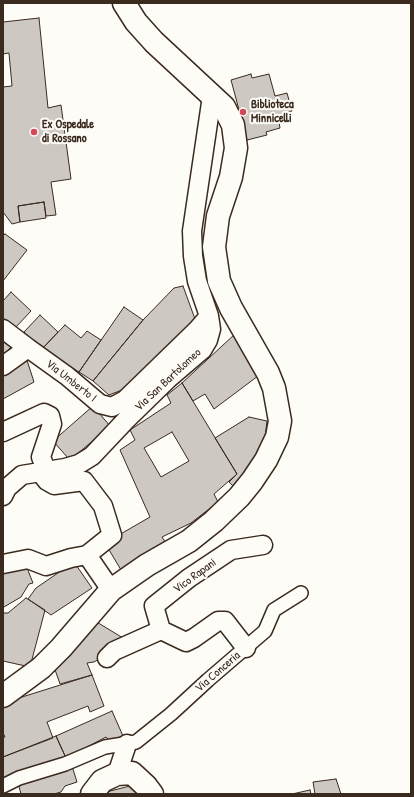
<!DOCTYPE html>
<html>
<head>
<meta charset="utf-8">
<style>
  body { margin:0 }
  #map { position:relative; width:414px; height:797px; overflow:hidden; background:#fdfcf7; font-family:"Patrick Hand",sans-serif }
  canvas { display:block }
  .frame { position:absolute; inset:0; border:4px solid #3b2a1e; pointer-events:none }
</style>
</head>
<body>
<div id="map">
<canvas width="414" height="797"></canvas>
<div class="frame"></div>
</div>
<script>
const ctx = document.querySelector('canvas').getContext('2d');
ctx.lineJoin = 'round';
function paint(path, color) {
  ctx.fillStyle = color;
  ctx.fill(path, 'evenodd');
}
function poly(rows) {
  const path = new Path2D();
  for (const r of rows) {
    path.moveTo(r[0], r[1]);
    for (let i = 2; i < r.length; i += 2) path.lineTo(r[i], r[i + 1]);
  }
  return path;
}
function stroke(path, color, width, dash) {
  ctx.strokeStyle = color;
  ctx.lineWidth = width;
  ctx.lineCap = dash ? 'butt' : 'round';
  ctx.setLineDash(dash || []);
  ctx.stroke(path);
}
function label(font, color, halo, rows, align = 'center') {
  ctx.font = font + ' "Patrick Hand",sans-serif';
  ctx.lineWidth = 4;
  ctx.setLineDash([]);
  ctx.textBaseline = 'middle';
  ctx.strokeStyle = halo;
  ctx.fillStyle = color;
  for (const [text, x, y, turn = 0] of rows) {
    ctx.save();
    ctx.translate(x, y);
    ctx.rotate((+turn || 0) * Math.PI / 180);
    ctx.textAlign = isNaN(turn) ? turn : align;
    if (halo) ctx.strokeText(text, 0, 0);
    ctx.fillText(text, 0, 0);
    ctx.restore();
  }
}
const building = poly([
  [39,18,48,108,61,105,71,179,51,182,56,215,46,216,44,202,18,206,20,222,12,224,3,212,3,87,12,86,9,53,3,54,3,22,39,18],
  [251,74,252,78,269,74,275,96,287,93,292,111,282,114,284,121,279,122,280,128,266,132,267,135,247,140,231,80,251,74],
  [44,202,46,218,20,222,18,206,44,202],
  [5,234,27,250,3,281,3,236,5,234],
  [183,286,195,319,122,390,109,395,93,381,143,320,174,288,183,286],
  [11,292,31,311,15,328,3,318,3,301,11,292],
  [124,307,143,320,93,381,79,372,124,307],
  [40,315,58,332,42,349,24,332,40,315],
  [65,325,81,338,87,331,101,340,79,372,42,349,65,325],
  [235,334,258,376,214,409,205,394,193,401,182,383,235,334],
  [3,338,11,347,3,355,3,338],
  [25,354,34,382,3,399,3,369,25,354],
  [182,383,237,474,214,494,218,502,191,523,162,537,166,543,121,570,105,543,150,517,120,450,135,440,130,430,171,403,167,395,182,383],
  [172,432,189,461,161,477,144,448,172,432],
  [93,406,110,426,76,455,68,458,53,441,93,406],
  [249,417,267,421,265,438,252,463,245,474,233,486,229,482,237,474,215,438,249,417],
  [74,562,92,588,51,615,28,599,36,588,74,562],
  [25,563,33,583,29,584,21,597,4,607,3,605,3,569,25,563],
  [26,598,45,610,30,667,3,661,3,613,8,613,26,598],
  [95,621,128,641,94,662,87,663,92,675,60,684,53,664,95,621],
  [92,675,104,706,90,712,88,706,47,722,53,738,3,757,3,737,5,737,3,733,3,703,92,675],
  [112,711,123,736,112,743,106,737,66,758,56,736,112,711],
  [56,736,66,758,3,782,3,757,56,736],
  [72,766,77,782,65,786,61,792,54,794,21,794,18,783,72,766],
  [336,779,341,794,315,794,313,782,336,779],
  [130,786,142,794,107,794,110,791,130,786],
  [310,790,311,794,292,794,310,790]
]);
const pedestrian = poly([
  [3,786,19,778,65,764,105,747,136,742,171,714,208,680,265,631,274,610,301,593]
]);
const minor = poly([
  [3,329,28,348,67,376,100,404,112,407,125,400,197,330,209,316],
  [3,366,28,348],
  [3,432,44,413,50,416,52,424,41,457,46,470],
  [40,472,47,481,54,485,84,481,103,506,112,535,87,555,111,590],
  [3,496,7,488,22,475,65,468,79,464,92,456,126,420,168,379,202,350,208,340,211,329,209,316,197,281,193,256,192,231,212,96],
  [3,564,28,559,46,566,71,558,87,555],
  [246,648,225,621,218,621,194,638,186,642,161,630,154,606,189,578,231,550,263,545],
  [107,658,114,651,161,630],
  [117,774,127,744]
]);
const secondary = poly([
  [3,696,41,668,61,648,111,590,147,565,189,541,214,521,239,497,252,481,266,460,277,437,280,421,274,388,268,373,231,308,219,281,214,247,218,216,231,177,236,148,233,125,224,107,154,42,136,22,124,3],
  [92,794,102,781,117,774,132,773,146,786,152,794]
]);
const markers = [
  [243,112,4,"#d1495b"],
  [34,132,4,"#d1495b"]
];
const poiNames = [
  ["Biblioteca",251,105],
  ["Minnicelli",251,119],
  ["Ex Ospedale",42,125],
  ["di Rossano",42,139]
];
const streetNames = [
  ["Via San Bartolomeo",168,380,-43],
  ["Via Umberto I",71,381,38],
  ["Vico Rapani",195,576,-36],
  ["Via Conceria",218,672,-41]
];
paint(building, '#cdc8c2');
stroke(building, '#3b2a1e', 1);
stroke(pedestrian, '#3b2a1e', 16);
stroke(minor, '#3b2a1e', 21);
stroke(secondary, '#3b2a1e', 25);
stroke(pedestrian, '#fdfcf7', 13);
stroke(minor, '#fdfcf7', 18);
stroke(secondary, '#fdfcf7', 22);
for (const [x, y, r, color] of markers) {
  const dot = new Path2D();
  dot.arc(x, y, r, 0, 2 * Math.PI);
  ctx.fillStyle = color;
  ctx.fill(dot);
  stroke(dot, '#fdfcf7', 1.5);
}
label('bold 12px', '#3b2a1e', '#fdfcf7', poiNames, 'left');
label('12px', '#3b2a1e', '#fdfcf7', streetNames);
</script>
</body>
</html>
